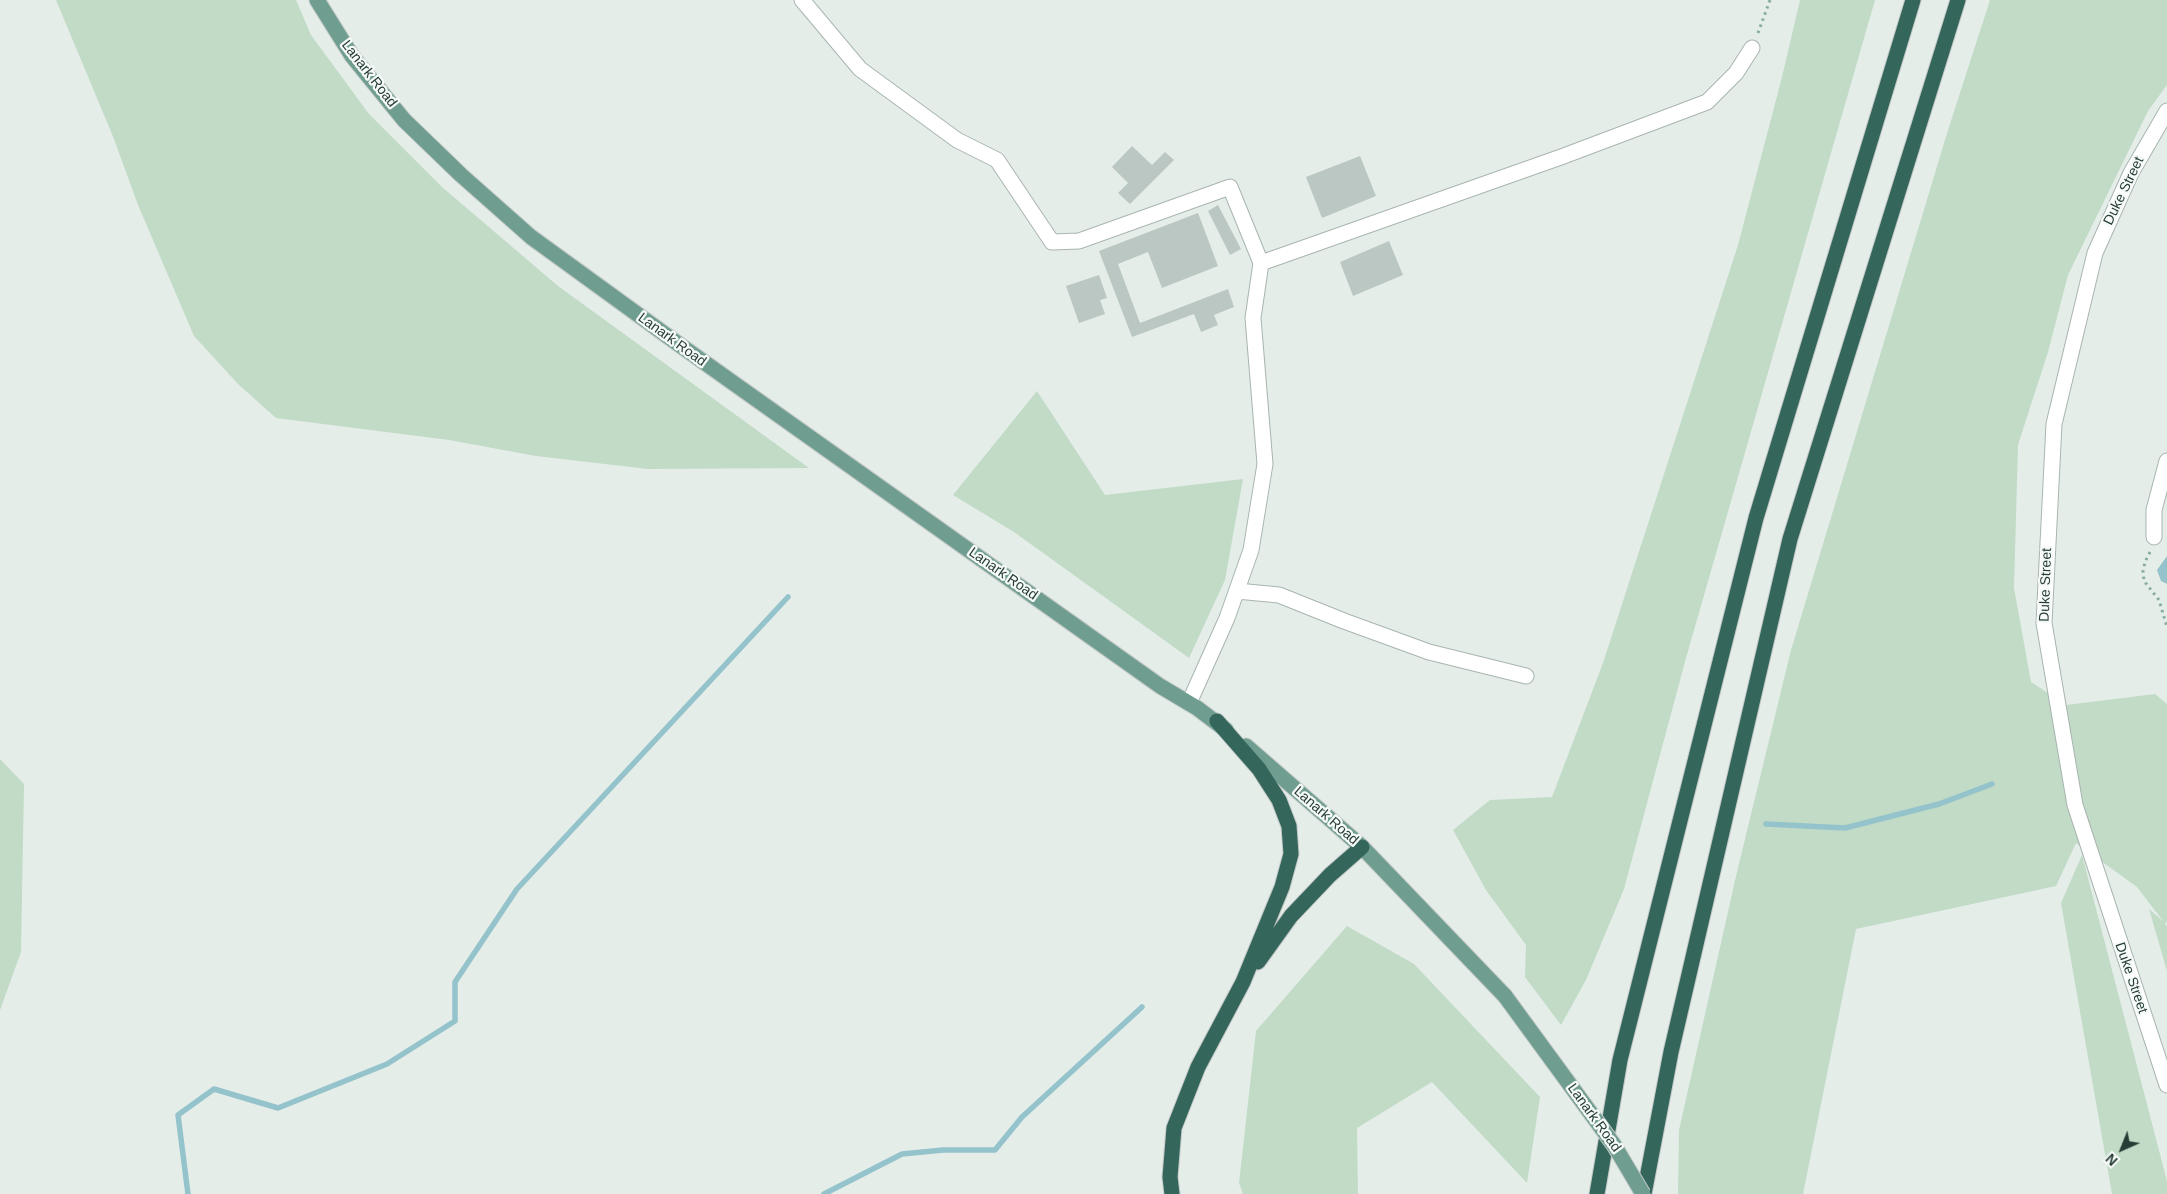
<!DOCTYPE html>
<html>
<head>
<meta charset="utf-8">
<style>
  body { margin:0 }
  #map { position:relative; width:2167px; height:1194px; overflow:hidden; background:#e5ede9; font-family:Helvetica,sans-serif }
  canvas { display:block }
  .north { position:absolute; left:2097px; top:1124px; width:50px; height:50px; -webkit-text-stroke:4px #f5f9f7; paint-order:stroke; rotate:224deg; font-size:14px; font-weight:700; line-height:20px; text-align:center; color:#263d36 }
  .north::after { content:''; display:block; margin:auto; width:18px; height:22px; background:#263d36; clip-path:polygon(50% 0,100% 100%,50% 72%,0 100%) }
</style>
</head>
<body>
<div id="map">
<canvas width="2167" height="1194"></canvas>
<div class="north">N</div>
</div>
<script>
const ctx = document.querySelector('canvas').getContext('2d');
ctx.lineJoin = 'round';
function paint(path, color) {
  ctx.fillStyle = color;
  ctx.fill(path, 'evenodd');
}
function poly(rows) {
  const path = new Path2D();
  for (const r of rows) {
    path.moveTo(r[0], r[1]);
    for (let i = 2; i < r.length; i += 2) path.lineTo(r[i], r[i + 1]);
  }
  return path;
}
function stroke(path, color, width, dash) {
  ctx.strokeStyle = color;
  ctx.lineWidth = width;
  ctx.lineCap = dash ? 'butt' : 'round';
  ctx.setLineDash(dash || []);
  ctx.stroke(path);
}
function label(font, color, halo, rows, align = 'center') {
  ctx.font = font + ' Helvetica,sans-serif';
  ctx.lineWidth = 4.5;
  ctx.setLineDash([]);
  ctx.textBaseline = 'middle';
  ctx.strokeStyle = halo;
  ctx.fillStyle = color;
  for (const [text, x, y, turn = 0] of rows) {
    ctx.save();
    ctx.translate(x, y);
    ctx.rotate((+turn || 0) * Math.PI / 180);
    ctx.textAlign = isNaN(turn) ? turn : align;
    if (halo) ctx.strokeText(text, 0, 0);
    ctx.fillText(text, 0, 0);
    ctx.restore();
  }
}
const green = poly([
  [56,0,296,0,311,35,369,114,442,187,558,286,809,468,648,469,536,456,449,440,276,418,238,384,194,336,138,205,114,139],
  [1800,0,1875,0,1686,658,1624,889,1586,980,1561,1025,1525,977,1526,945,1486,890,1453,830,1490,800,1552,797,1603,663,1738,245,1782,77],
  [1990,0,2167,0,2167,85,2148,111,2068,275,2048,352,2018,445,2014,588,2031,682,2066,705,2155,694,2167,704,2167,921,2165,924,2167,926,2167,971,2149,909,2163,921,2137,887,2076,843,2056,886,1856,929,1803,1194,1678,1194,1679,1130,1736,876,1791,650,1948,130],
  [1037,391,1105,495,1243,479,1225,580,1189,658,1014,532,953,495],
  [0,759,24,784,21,952,0,1010],
  [2082,855,2167,1181,2167,1194,2112,1194,2061,903],
  [1347,926,1414,964,1540,1097,1527,1183,1432,1082,1357,1128,1358,1194,1243,1194,1239,1183,1256,1031]
]);
const water = poly([
  [2167,556,2167,584,2161,581,2157,570]
]);
const stream = poly([
  [1766,824,1845,828,1939,804,1992,784],
  [188,1194,178,1115,214,1089,278,1108,387,1064,455,1021,455,982,517,889,788,597],
  [824,1194,902,1154,943,1150,995,1150,1022,1117,1142,1007]
]);
const building = poly([
  [1132,146,1152,165,1165,152,1174,160,1130,204,1118,193,1128,183,1112,167],
  [1360,156,1376,196,1322,218,1306,177],
  [1218,205,1241,249,1230,255,1208,211],
  [1198,213,1218,266,1162,288,1148,252,1118,264,1140,323,1228,289,1234,307,1214,315,1218,325,1201,332,1194,314,1132,337,1099,251],
  [1389,241,1403,275,1353,296,1340,262],
  [1099,275,1107,298,1100,300,1105,314,1079,323,1066,286]
]);
const path = poly([
  [1758,33,1770,0],
  [2150,552,2145,562,2143,571,2144,581,2159,600,2167,627]
]);
const minor = poly([
  [802,0,860,69,957,140,997,160,1052,242,1079,241,1230,187,1261,263],
  [2167,111,2131,173,2095,253,2054,424,2044,623,2075,805,2167,1085],
  [2154,537,2154,510,2167,461],
  [1237,591,1279,595,1344,621,1429,652,1526,676],
  [1189,703,1227,618,1251,550,1265,464,1253,318,1261,263,1561,157,1707,102,1736,73,1752,48]
]);
const major = poly([
  [317,0,352,56,404,120,461,175,531,237,677,343,1160,686,1197,708,1226,730],
  [1246,746,1362,847,1505,996]
]);
const highway = poly([
  [1258,962,1291,916,1330,875,1362,847],
  [1172,1194,1170,1177,1174,1128,1198,1067,1243,982,1282,887,1291,854,1289,826,1279,800,1259,769,1217,721],
  [1597,1194,1620,1060,1756,518,1913,0],
  [1644,1194,1671,1052,1790,539,1958,0]
]);
const majorBridge = poly([
  [1505,996,1614,1145,1643,1194]
]);
const streetNames = [
  ["Lanark Road",369,74,52],
  ["Duke Street",2124,191,-64],
  ["Lanark Road",672,340,36],
  ["Lanark Road",1003,574,35],
  ["Duke Street",2046,585,-88],
  ["Lanark Road",1326,816,41],
  ["Duke Street",2131,978,71],
  ["Lanark Road",1594,1118,54]
];
paint(green, '#c1dbc7');
paint(water, '#94c3cb');
stroke(stream, '#94c3cb', 5.5);
paint(building, '#bbc7c2');
stroke(minor, '#a8b5b0', 17);
stroke(major, '#c2c9c7', 17);
stroke(highway, '#c2c9c7', 17);
stroke(path, '#89aca1', 3, [2.5, 4]);
stroke(minor, '#fff', 15);
stroke(major, '#6f9d90', 15);
stroke(highway, '#35665b', 15);
stroke(majorBridge, '#c2c9c7', 17, []);
stroke(majorBridge, '#6f9d90', 15);
label('14px', '#263d36', '#f5f9f7', streetNames);
</script>
</body>
</html>
